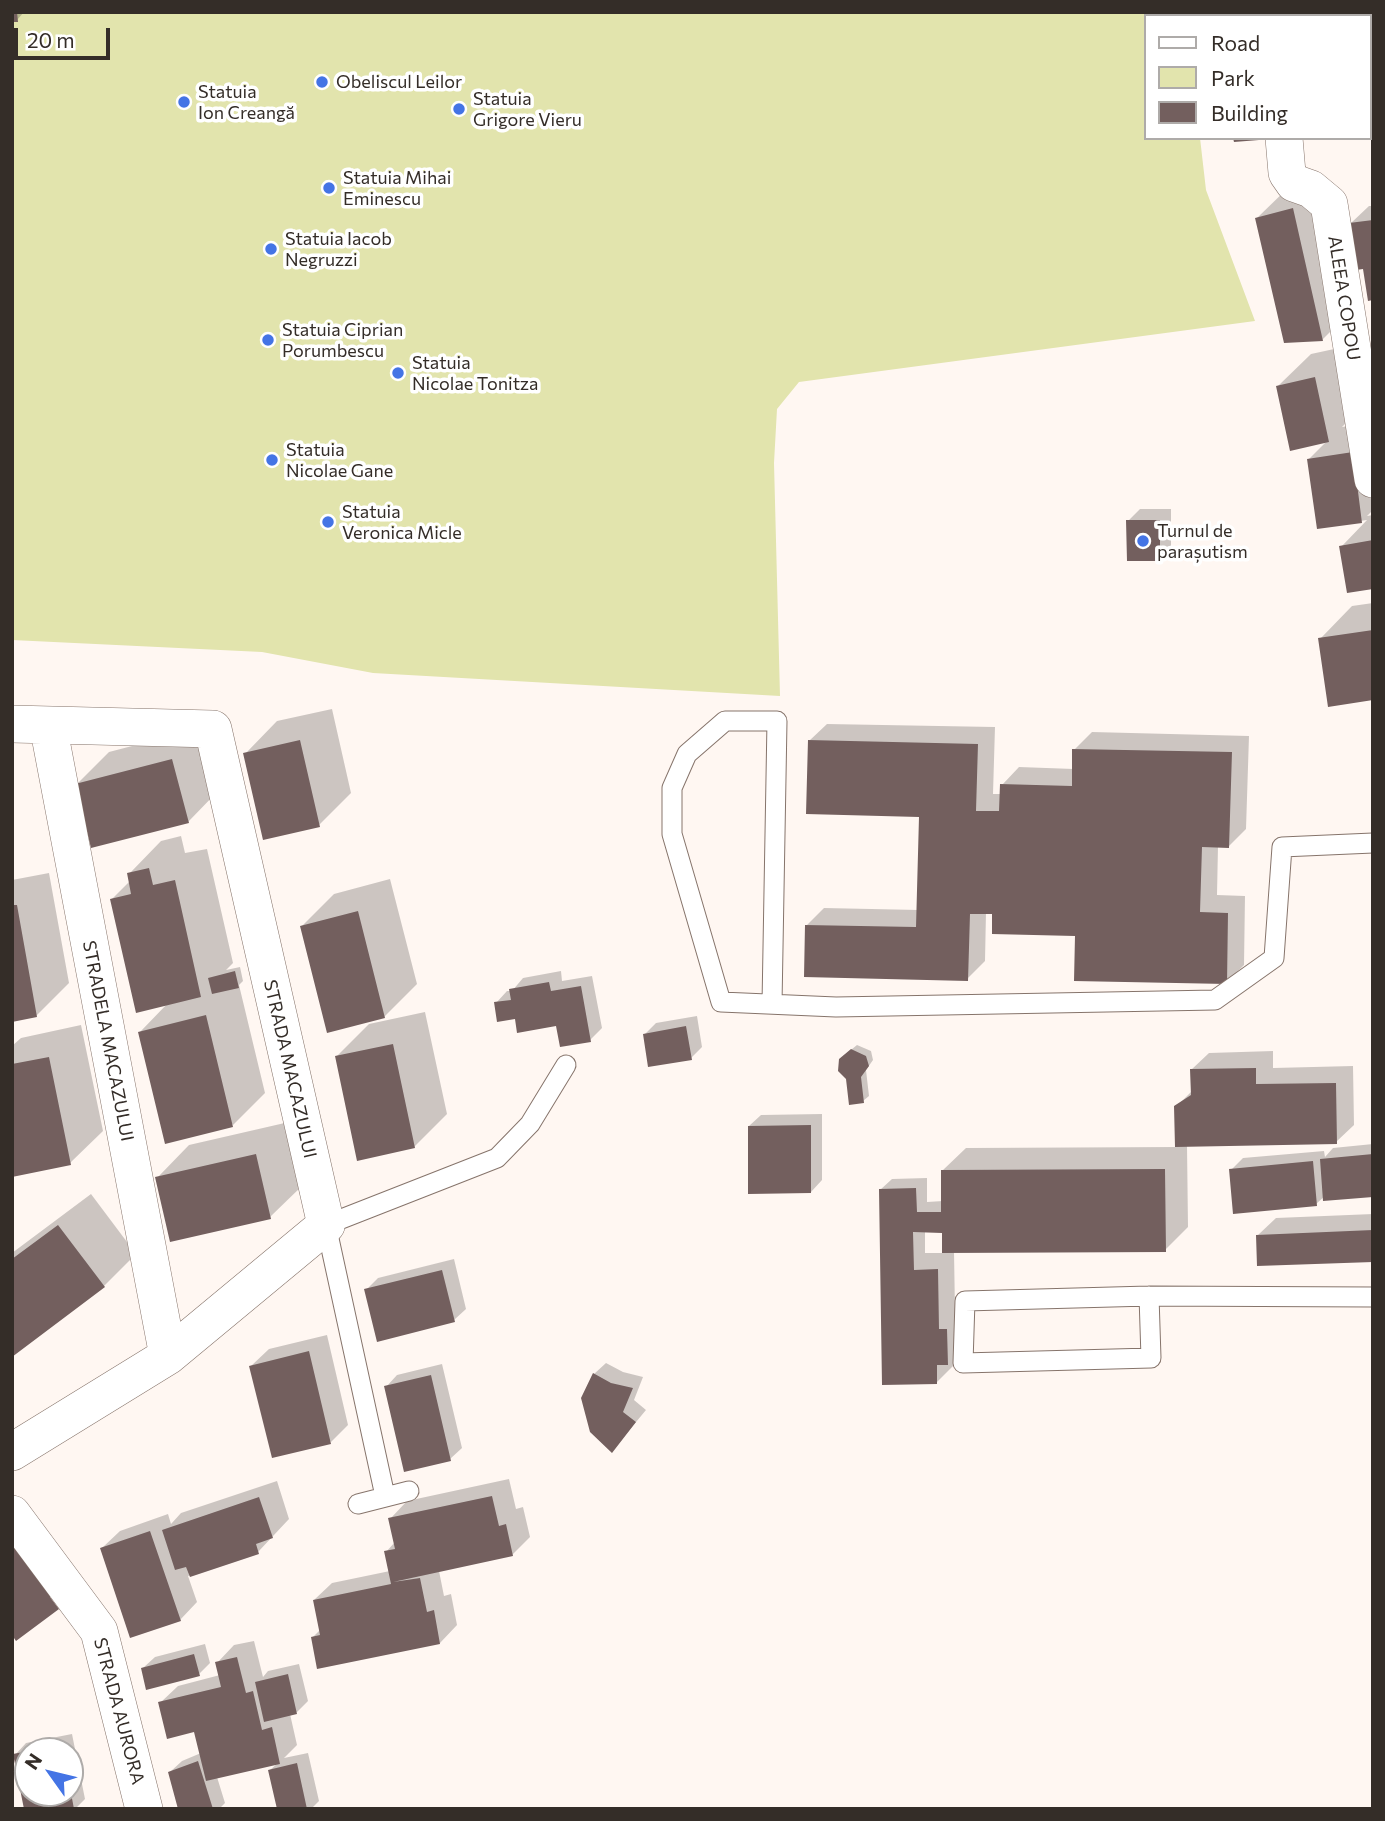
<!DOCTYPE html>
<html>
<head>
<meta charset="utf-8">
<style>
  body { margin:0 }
  #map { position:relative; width:1385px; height:1821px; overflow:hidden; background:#fff7f2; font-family:Commissioner,sans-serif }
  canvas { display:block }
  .frame { position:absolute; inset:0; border:14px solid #342d28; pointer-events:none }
  .legend { position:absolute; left:1144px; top:14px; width:228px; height:126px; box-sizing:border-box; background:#fff; border:2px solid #aeaba9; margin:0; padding:9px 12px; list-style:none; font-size:21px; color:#342d28 }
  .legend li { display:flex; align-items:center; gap:14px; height:35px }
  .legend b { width:35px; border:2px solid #aeaba9 }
  .north { position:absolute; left:14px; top:1737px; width:70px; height:70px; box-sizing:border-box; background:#fff; border:2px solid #aeaba9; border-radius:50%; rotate:304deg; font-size:19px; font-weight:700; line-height:28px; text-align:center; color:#342d28 }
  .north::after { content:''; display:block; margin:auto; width:24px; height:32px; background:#4474e5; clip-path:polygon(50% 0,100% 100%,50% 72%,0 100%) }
  .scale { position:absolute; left:14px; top:28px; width:96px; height:32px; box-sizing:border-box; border:4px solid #342d28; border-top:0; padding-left:9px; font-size:21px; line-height:24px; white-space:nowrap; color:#342d28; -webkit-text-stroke:5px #fff; paint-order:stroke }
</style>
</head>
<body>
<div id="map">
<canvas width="1385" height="1821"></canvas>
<div class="frame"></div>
<ul class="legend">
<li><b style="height:9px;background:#fff"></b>Road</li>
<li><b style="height:19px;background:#e2e4ad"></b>Park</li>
<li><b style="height:19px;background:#735f5e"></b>Building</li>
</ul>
<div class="north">N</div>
<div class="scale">20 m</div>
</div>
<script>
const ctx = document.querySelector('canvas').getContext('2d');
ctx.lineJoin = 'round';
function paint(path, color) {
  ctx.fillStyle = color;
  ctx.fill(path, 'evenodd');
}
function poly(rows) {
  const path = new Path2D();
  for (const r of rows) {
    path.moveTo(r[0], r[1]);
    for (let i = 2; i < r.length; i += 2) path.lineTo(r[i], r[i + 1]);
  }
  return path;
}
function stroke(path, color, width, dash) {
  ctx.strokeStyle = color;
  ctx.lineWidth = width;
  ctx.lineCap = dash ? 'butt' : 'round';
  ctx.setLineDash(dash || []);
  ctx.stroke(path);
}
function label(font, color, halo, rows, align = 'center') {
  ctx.font = font + ' Commissioner,sans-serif';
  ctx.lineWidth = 7;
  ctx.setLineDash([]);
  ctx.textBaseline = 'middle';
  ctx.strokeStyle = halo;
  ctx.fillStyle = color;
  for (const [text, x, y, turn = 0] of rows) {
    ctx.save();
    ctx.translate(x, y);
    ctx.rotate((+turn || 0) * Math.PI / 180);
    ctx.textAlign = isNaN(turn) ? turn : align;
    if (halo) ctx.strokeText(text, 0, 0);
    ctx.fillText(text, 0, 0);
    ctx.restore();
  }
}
const green = poly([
  [12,12,1173,12,1173,16,1145,16,1145,138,1200,138,1206,190,1255,321,799,382,777,409,774,463,780,696,373,673,262,652,12,640]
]);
const shadow = poly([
  [12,12,24,12,17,20],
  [1373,16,1373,77,1369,77,1369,18],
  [1325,177,1355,307,1322,340,1257,218,1290,186],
  [1369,206,1373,206,1373,299,1351,223],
  [1348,346,1361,408,1342,427,1373,422,1373,510,1367,516,1373,515,1373,587,1341,547,1367,520,1318,527,1309,459,1327,441,1278,386,1311,354],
  [1140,509,1171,509,1171,548,1159,559,1128,521],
  [1373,603,1373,698,1320,639,1352,606],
  [332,709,351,793,319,825,245,754,277,721],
  [827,724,995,727,993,794,1001,794,1002,785,1019,767,1074,769,1074,750,1092,732,1249,736,1246,829,1229,846,1218,846,1217,895,1245,896,1244,965,1226,983,1076,934,986,912,985,961,967,979,807,925,824,908,919,910,921,815,809,741],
  [205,727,220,789,188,822,77,784,109,752],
  [181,836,185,853,207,849,233,963,226,970,240,967,243,981,239,985,265,1093,233,1125,140,1032,168,1003,112,899,130,881,129,874,161,841],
  [49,873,69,983,36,1016,12,1020,12,880],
  [390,879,417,984,384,1017,302,926,334,894],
  [561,971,562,981,592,976,602,1028,590,1040,557,1024,516,1017,496,1003,507,991,512,991,523,978],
  [425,1012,447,1114,414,1147,336,1057,369,1024],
  [697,1016,702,1047,691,1058,644,1035,656,1023],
  [81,1025,103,1131,70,1163,12,1175,12,1046,21,1038],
  [857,1045,871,1051,873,1060,866,1070,869,1096,863,1101,846,1054],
  [1273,1051,1273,1068,1353,1066,1354,1125,1336,1142,1187,1145,1188,1227,1165,1250,954,1251,955,1312,964,1346,954,1356,954,1365,936,1383,880,1190,892,1179,927,1178,927,1202,943,1201,943,1170,966,1148,1177,1147,1176,1107,1193,1090,1191,1070,1209,1053],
  [925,1231,943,1232,943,1253,925,1253],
  [822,1114,822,1180,811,1192,749,1126,761,1115],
  [289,1122,303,1185,270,1217,157,1178,189,1145],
  [1373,1144,1373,1195,1325,1196,1316,1204,1231,1170,1243,1158,1324,1151,1325,1157,1333,1148],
  [91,1194,136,1254,104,1286,12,1355,12,1253],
  [1373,1214,1373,1260,1258,1235,1276,1218],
  [454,1259,466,1309,454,1320,366,1290,378,1278],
  [327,1335,348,1425,331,1442,251,1366,269,1349],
  [606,1363,623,1372,643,1377,634,1400,646,1410,612,1451,594,1374],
  [442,1364,462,1448,450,1459,386,1387,397,1375],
  [509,1479,516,1509,523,1507,530,1537,512,1555,439,1571,444,1596,451,1594,457,1625,440,1643,312,1638,320,1630,314,1600,332,1583,390,1571,386,1552,395,1542,390,1519,407,1501],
  [277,1481,289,1519,258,1552,188,1576,197,1602,180,1620,102,1548,120,1531,168,1514,171,1524,181,1513],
  [254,1641,263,1677,268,1671,299,1664,308,1701,297,1712,290,1714,297,1745,284,1758,308,1753,319,1801,311,1809,279,1809,270,1770,278,1763,217,1777,225,1803,219,1809,180,1809,170,1772,182,1761,201,1753,196,1730,160,1703,178,1686,220,1675,217,1663,234,1645],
  [205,1644,210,1663,199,1674,143,1668,155,1657],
  [72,1734,85,1799,75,1809,26,1809,15,1755,26,1743],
  [28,1751,70,1751,70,1793,28,1793]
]);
const building = poly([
  [12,12,17,12,18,22,12,22],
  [1228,12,1255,12,1256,16,1214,16],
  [1373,26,1373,79,1369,79,1369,27],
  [1233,138,1259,138,1259,140,1234,142],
  [1293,208,1323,341,1284,343,1255,218],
  [1373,220,1373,300,1368,301,1363,269,1356,270,1349,223],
  [1315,377,1329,442,1290,451,1276,386],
  [1353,452,1362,523,1317,529,1307,459],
  [1126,520,1160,520,1160,561,1127,561],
  [1373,540,1373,589,1347,593,1339,546],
  [1373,630,1373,700,1328,707,1318,638],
  [300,740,320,827,263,840,243,753],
  [808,740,978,744,976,811,999,811,1000,784,1072,786,1072,749,1232,752,1229,848,1202,847,1200,912,1228,913,1227,984,1074,981,1075,936,992,934,992,914,970,914,968,981,804,977,805,925,916,927,919,817,806,814],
  [172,759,189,823,91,848,75,784],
  [149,868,153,885,175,880,201,997,136,1013,110,899,131,894,127,873],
  [12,905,17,905,37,1017,12,1022],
  [358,911,385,1018,327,1033,300,926],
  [235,971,239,988,212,994,208,978],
  [549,982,551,991,581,986,591,1042,560,1047,556,1026,517,1033,515,1019,497,1022,494,1002,511,1000,509,989],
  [206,1015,233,1127,165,1144,138,1032],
  [686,1026,692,1060,648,1067,643,1034],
  [393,1044,415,1148,357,1161,335,1056],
  [851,1049,866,1056,869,1066,861,1077,864,1103,849,1105,846,1079,838,1071,839,1059],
  [49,1057,71,1165,12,1177,12,1064],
  [1256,1068,1256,1084,1336,1083,1337,1144,1175,1147,1174,1106,1191,1095,1190,1069],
  [811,1125,811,1193,748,1194,748,1126],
  [256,1154,271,1219,170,1242,155,1177],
  [1373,1154,1373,1197,1323,1201,1320,1159],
  [1313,1161,1317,1206,1233,1214,1229,1169],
  [1165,1169,1166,1252,942,1253,942,1233,913,1232,914,1270,938,1269,939,1329,947,1329,948,1365,937,1365,937,1384,882,1385,879,1189,916,1188,917,1212,941,1212,941,1170],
  [58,1225,105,1287,12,1357,12,1259],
  [1373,1230,1373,1262,1257,1266,1256,1235],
  [442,1270,455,1322,377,1342,364,1289],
  [309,1351,331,1444,272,1458,249,1366],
  [593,1373,611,1383,633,1388,623,1412,636,1422,612,1453,590,1432,581,1398],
  [431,1375,451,1461,404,1472,384,1386],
  [492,1496,499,1526,506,1524,513,1556,393,1582,420,1578,427,1612,434,1610,440,1644,317,1669,311,1637,320,1635,313,1600,391,1584,384,1551,395,1549,388,1518],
  [259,1497,273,1538,256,1544,259,1554,190,1577,186,1567,175,1570,162,1530],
  [150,1531,181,1621,130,1638,100,1548],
  [12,1544,58,1592,50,1597,59,1609,16,1641,12,1635],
  [194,1654,200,1676,146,1690,141,1668],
  [237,1657,246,1693,253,1691,262,1730,272,1727,280,1764,206,1781,194,1732,167,1739,158,1702,221,1687,215,1662],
  [288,1674,297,1714,264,1722,255,1682],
  [61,1744,62,1751,35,1751,35,1750],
  [28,1751,28,1793,71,1793,74,1809,24,1809,13,1754],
  [198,1761,213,1809,178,1809,168,1772],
  [297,1763,307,1809,277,1809,268,1770]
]);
const service = poly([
  [772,1004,777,721,725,721,687,754,672,788,672,834,721,1002,836,1007,1215,1000,1274,958,1282,847,1373,843],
  [1149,1296,1151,1358,963,1363,965,1301,1149,1296,1373,1297],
  [385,1496,326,1225,497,1158,530,1124,566,1065],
  [358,1504,409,1491]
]);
const minor = poly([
  [1270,12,1271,16],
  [1284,138,1287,173,1294,183,1311,189,1329,204,1373,479],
  [12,724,213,729,326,1225,168,1356,12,1452],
  [48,725,168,1356],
  [12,1514,99,1631,144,1809]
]);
const markers = [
  [322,82,7,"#4474e5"],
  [184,102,7,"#4474e5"],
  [459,109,7,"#4474e5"],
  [329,188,7,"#4474e5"],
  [271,249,7,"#4474e5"],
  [268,340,7,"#4474e5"],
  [398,373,7,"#4474e5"],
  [272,460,7,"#4474e5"],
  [328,522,7,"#4474e5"],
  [1143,541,7,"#4474e5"]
];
const poiNames = [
  ["Obeliscul Leilor",336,82],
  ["Statuia",198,92],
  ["Ion Creangă",198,113],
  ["Statuia",473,99],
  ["Grigore Vieru",473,120],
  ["Statuia Mihai",343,178],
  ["Eminescu",343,199],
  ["Statuia Iacob",285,239],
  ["Negruzzi",285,260],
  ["Statuia Ciprian",282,330],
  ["Porumbescu",282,351],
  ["Statuia",412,363],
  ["Nicolae Tonitza",412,384],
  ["Statuia",286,450],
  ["Nicolae Gane",286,471],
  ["Statuia",342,512],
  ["Veronica Micle",342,533],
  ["Turnul de",1157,531],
  ["parașutism",1157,552]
];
const streetNames = [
  ["ALEEA COPOU",1344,298,81],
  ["STRADELA MACAZULUI",108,1041,79],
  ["STRADA MACAZULUI",290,1069,77],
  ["STRADA AURORA",119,1711,75]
];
paint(green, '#e2e4ad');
paint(shadow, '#0003');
paint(building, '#735f5e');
stroke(service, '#86746b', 21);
stroke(minor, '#86746b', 38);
stroke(service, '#fff', 19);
stroke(minor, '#fff', 37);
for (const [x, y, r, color] of markers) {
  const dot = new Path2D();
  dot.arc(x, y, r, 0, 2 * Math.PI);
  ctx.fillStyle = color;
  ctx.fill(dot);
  stroke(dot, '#fff', 2.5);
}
label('18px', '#342d28', '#fff', poiNames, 'left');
label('18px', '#342d28', '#fff', streetNames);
</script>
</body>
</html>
